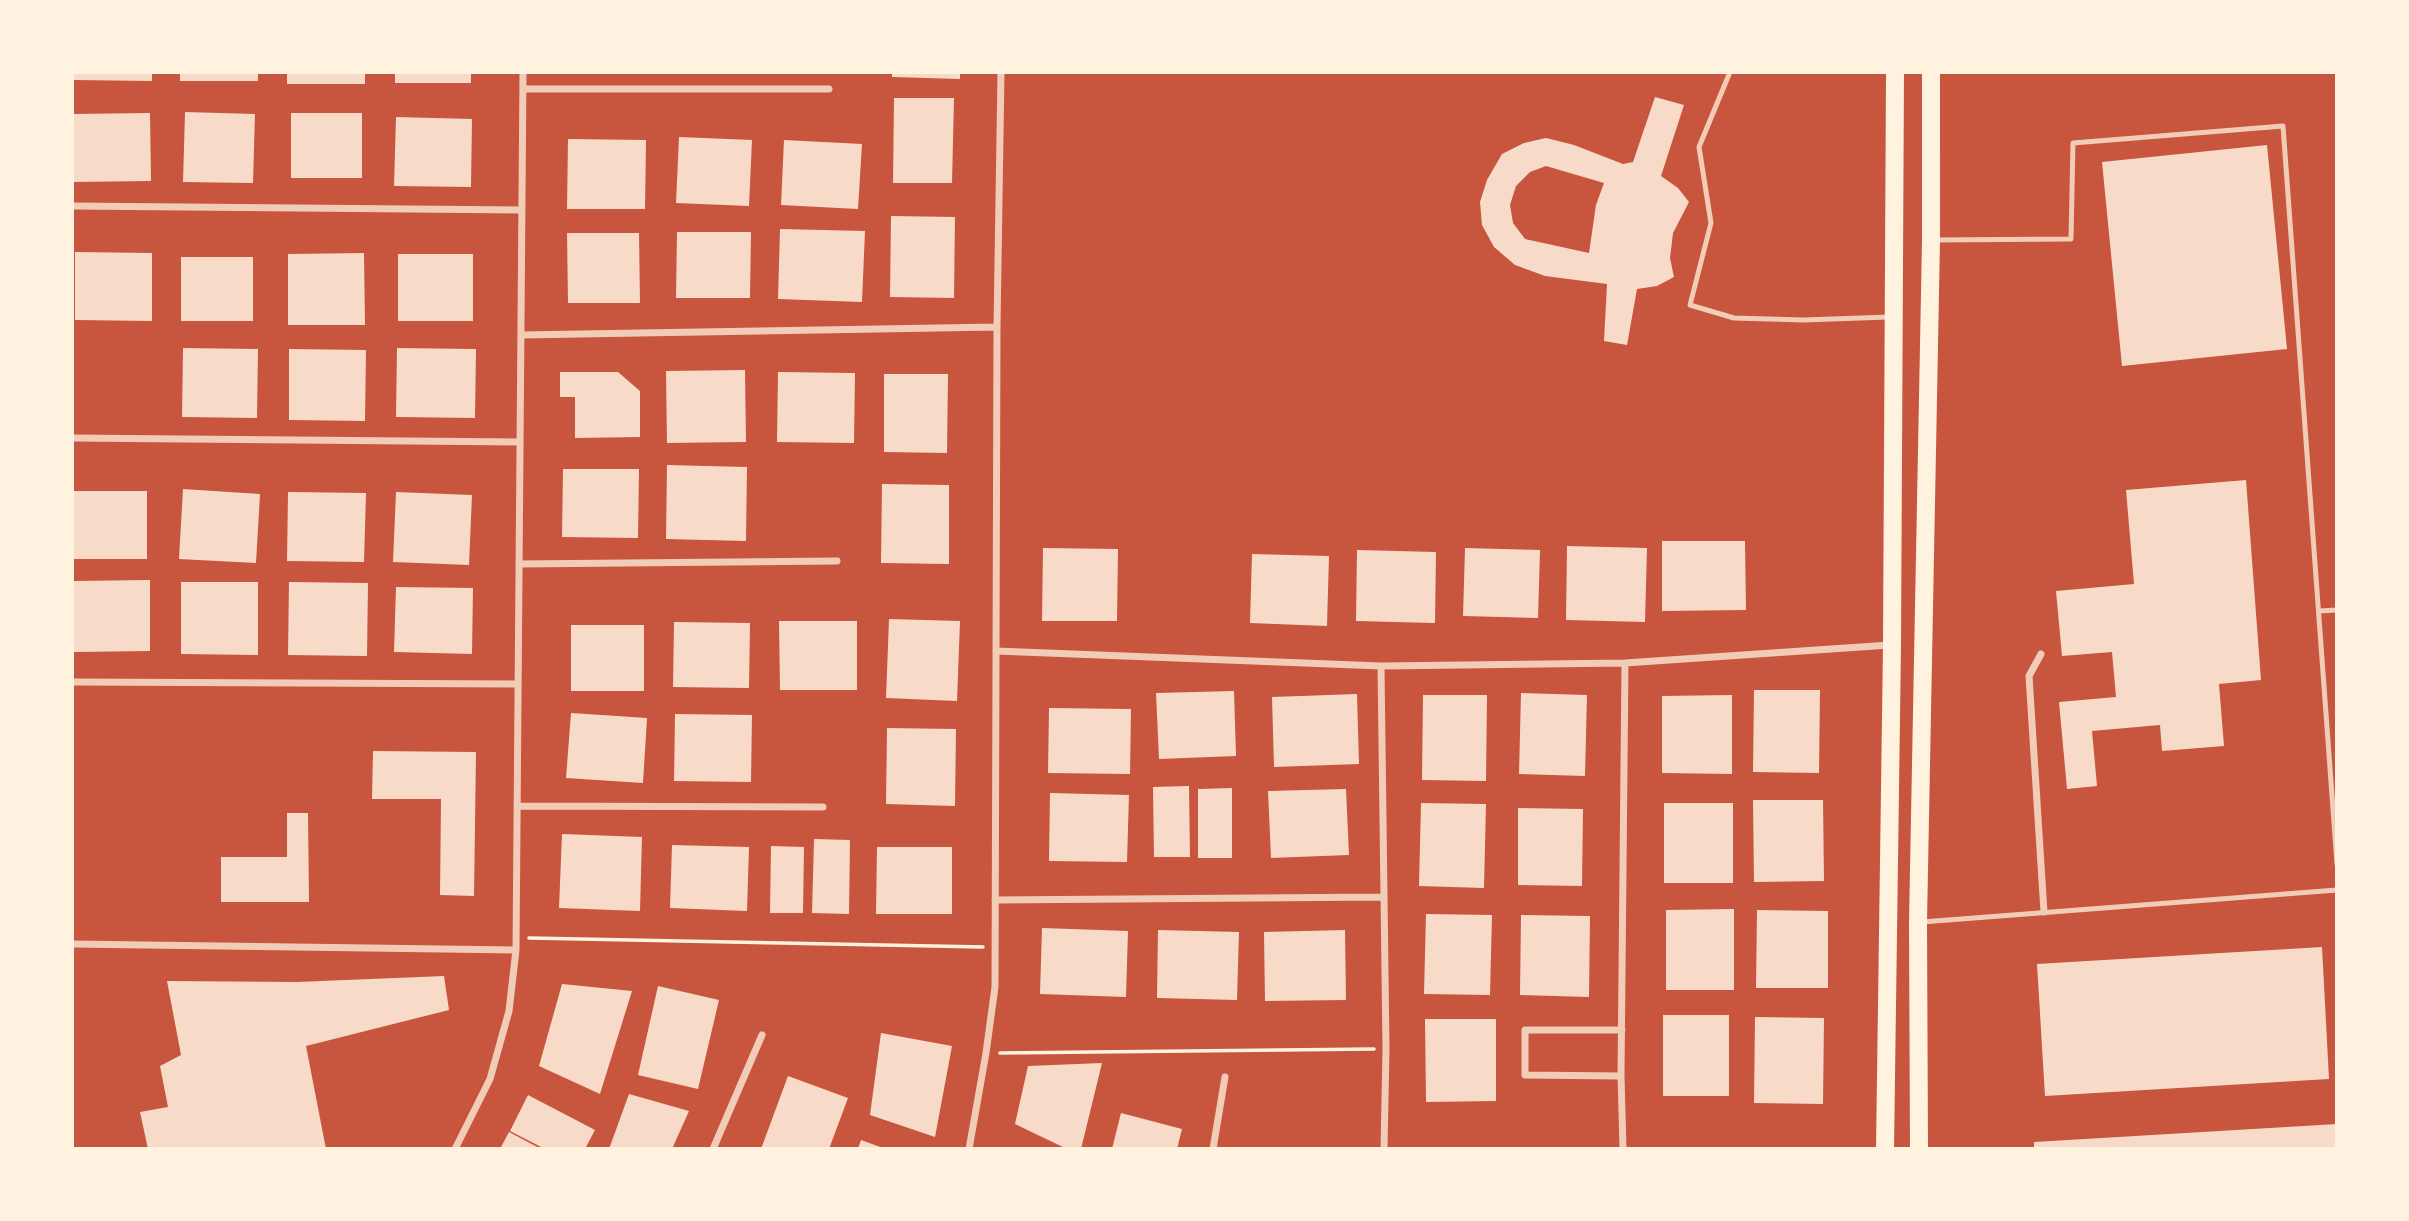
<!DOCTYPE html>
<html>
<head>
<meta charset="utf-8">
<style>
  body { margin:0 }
  #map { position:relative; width:2409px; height:1221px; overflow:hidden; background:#c8553d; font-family:"PT Serif",serif }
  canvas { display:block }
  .frame { position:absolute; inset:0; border:74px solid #fff3e0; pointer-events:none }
</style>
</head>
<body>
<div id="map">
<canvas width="2409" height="1221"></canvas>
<div class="frame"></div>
</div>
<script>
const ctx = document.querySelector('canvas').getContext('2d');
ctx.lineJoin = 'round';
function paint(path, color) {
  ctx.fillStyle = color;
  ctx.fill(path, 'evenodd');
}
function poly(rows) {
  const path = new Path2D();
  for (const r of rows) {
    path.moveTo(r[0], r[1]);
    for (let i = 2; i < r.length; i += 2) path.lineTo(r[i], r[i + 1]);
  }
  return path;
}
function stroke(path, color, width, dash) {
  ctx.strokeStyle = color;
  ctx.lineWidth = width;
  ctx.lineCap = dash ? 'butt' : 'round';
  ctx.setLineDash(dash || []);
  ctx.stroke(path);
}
const building = poly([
  [72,72,152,72,152,81,72,80],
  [180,72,258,72,258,81,180,81],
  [287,72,365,72,365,84,287,84],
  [395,72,471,72,471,83,395,83],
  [892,72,960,72,960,79,892,77],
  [1655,97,1684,105,1661,176,1678,188,1689,202,1673,233,1670,258,1674,277,1657,286,1637,289,1627,345,1604,341,1607,284,1545,276,1515,265,1494,247,1482,225,1480,202,1487,180,1502,154,1524,143,1546,138,1574,145,1623,164,1633,162],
  [1546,166,1604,183,1596,205,1589,253,1525,239,1513,223,1510,205,1516,186,1530,172],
  [894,98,954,98,952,183,893,183],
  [185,112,255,114,253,183,183,182],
  [150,113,151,181,72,182,72,114],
  [291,113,362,113,362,178,291,178],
  [396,117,472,119,471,187,394,186],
  [679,137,752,140,749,206,676,203],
  [568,139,646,140,645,209,567,209],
  [784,140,862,144,858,209,781,205],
  [2267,145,2287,349,2122,366,2102,162],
  [891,216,955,217,954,298,890,297],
  [780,229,865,231,862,302,778,299],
  [677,232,751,232,750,298,676,298],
  [567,233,639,233,640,303,568,303],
  [75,252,152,253,152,321,75,320],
  [364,253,365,325,288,325,288,254],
  [398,254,473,254,473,321,398,321],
  [181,257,253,257,253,321,181,321],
  [183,348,258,349,257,418,182,417],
  [397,348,476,349,475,418,396,417],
  [289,349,366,350,365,421,289,420],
  [745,370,746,442,667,443,666,371],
  [560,372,618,372,640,391,640,437,575,438,575,397,560,397],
  [778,372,855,373,854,443,777,442],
  [884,374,948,374,947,453,884,452],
  [667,465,747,467,746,541,666,539],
  [563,469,639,469,638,538,562,537],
  [2246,480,2261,680,2219,684,2224,746,2162,751,2160,725,2092,731,2097,786,2067,789,2059,702,2116,697,2112,652,2062,656,2056,591,2134,584,2126,490],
  [882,484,949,485,949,564,881,563],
  [183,489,260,494,256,563,179,559],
  [72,491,147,491,147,559,72,559],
  [288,492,366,493,364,562,287,561],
  [396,492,472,495,469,565,393,562],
  [1662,541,1745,541,1746,610,1662,611],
  [1567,546,1647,548,1645,622,1566,620],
  [1043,548,1118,549,1117,621,1042,621],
  [1465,548,1540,550,1538,618,1463,616],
  [1357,550,1436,552,1435,623,1356,621],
  [1252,554,1329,556,1327,626,1250,623],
  [150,580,150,651,74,652,73,581],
  [181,582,258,582,258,655,181,654],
  [289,582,368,583,367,656,288,655],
  [396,587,473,588,472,654,394,652],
  [889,619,960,621,957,701,886,698],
  [779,621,857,621,857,690,780,690],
  [674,622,750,623,749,688,673,687],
  [571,625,644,625,644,691,571,691],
  [1754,690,1820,690,1819,773,1753,772],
  [1234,691,1236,756,1159,759,1156,693],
  [1521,693,1587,695,1585,776,1519,774],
  [1357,694,1359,764,1274,767,1272,697],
  [1423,695,1487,695,1486,781,1422,780],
  [1732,695,1732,774,1662,773,1662,696],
  [1049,708,1131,709,1130,774,1048,773],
  [571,713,647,718,643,783,566,778],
  [675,714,752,715,751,782,674,781],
  [887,728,956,729,955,806,886,804],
  [373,751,476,752,474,896,440,895,441,799,372,799],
  [1189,786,1190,857,1154,857,1153,787],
  [1232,788,1232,858,1198,858,1198,789],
  [1346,789,1349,855,1271,858,1268,791],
  [1050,793,1129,795,1127,862,1049,861],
  [1753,800,1823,800,1824,881,1754,882],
  [1421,803,1486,804,1484,888,1419,886],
  [1664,803,1733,803,1733,883,1664,883],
  [1518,808,1583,809,1582,886,1518,885],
  [287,813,308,813,309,902,221,902,221,857,287,857],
  [562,834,642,837,640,911,559,908],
  [814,839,850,840,849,914,812,913],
  [672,845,749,847,747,911,670,908],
  [771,846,804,847,803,913,770,913],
  [877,847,952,847,952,914,876,914],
  [1734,909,1734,990,1666,990,1666,910],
  [1757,910,1828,911,1828,988,1756,988],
  [1426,914,1492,915,1490,995,1424,994],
  [1521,915,1590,916,1589,997,1520,995],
  [1042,928,1128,931,1126,997,1040,994],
  [1158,930,1239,932,1237,1000,1157,998],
  [1345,930,1346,1000,1265,1001,1264,932],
  [2322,947,2329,1079,2045,1096,2037,964],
  [444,976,449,1010,306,1046,326,1149,148,1149,140,1112,168,1107,160,1066,181,1055,167,981,297,982],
  [562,984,632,991,600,1094,539,1066],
  [658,986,719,1000,698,1089,638,1075],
  [1663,1015,1729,1015,1729,1096,1663,1096],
  [1755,1017,1824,1018,1823,1104,1754,1103],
  [1425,1019,1496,1019,1496,1101,1426,1102],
  [881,1033,952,1046,935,1137,870,1115],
  [1102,1063,1081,1149,1067,1149,1015,1124,1028,1066],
  [788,1076,848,1098,829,1149,761,1149],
  [629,1094,689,1111,672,1149,609,1149],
  [528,1095,595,1130,585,1149,545,1149,510,1131],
  [1121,1113,1182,1129,1177,1149,1112,1149],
  [2337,1124,2337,1149,2034,1149,2034,1142],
  [509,1132,541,1149,500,1149],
  [861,1140,886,1149,858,1149]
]);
const path = poly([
  [529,938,983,947],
  [1000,1053,1374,1049]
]);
const service = poly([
  [1730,72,1699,147,1711,223,1690,305,1734,318,1803,320,1889,317],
  [1934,240,2071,239,2073,143,2283,126,2337,864],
  [2319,611,2337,610],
  [1922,922,2337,890]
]);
const minor = poly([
  [523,89,829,89],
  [72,206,522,210],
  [521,335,997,327],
  [72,438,520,442],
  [519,564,837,561],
  [996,651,1381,666,1625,663,1890,645],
  [2041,654,2029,676,2044,912],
  [1381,666,1386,1049,1384,1149],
  [72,682,518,684],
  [517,806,823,807],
  [995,900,1384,897],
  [72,944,516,950],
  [1621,1076,1525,1075,1525,1030,1622,1030],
  [455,1149,490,1079,509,1011,516,950,523,72],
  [713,1149,762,1035],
  [969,1149,986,1053,995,987,997,327,1001,72],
  [1213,1149,1225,1077],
  [1623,1149,1621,1076,1625,663]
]);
const primary = poly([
  [1885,1149,1892,645,1895,72],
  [1919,1149,1918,922,1931,240,1931,72]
]);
paint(building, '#f7dbc8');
stroke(path, '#fff3e0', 3.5);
stroke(service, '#f1ccb7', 5);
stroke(minor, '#f1ccb7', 7);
stroke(primary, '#fff3e0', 18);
</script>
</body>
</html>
